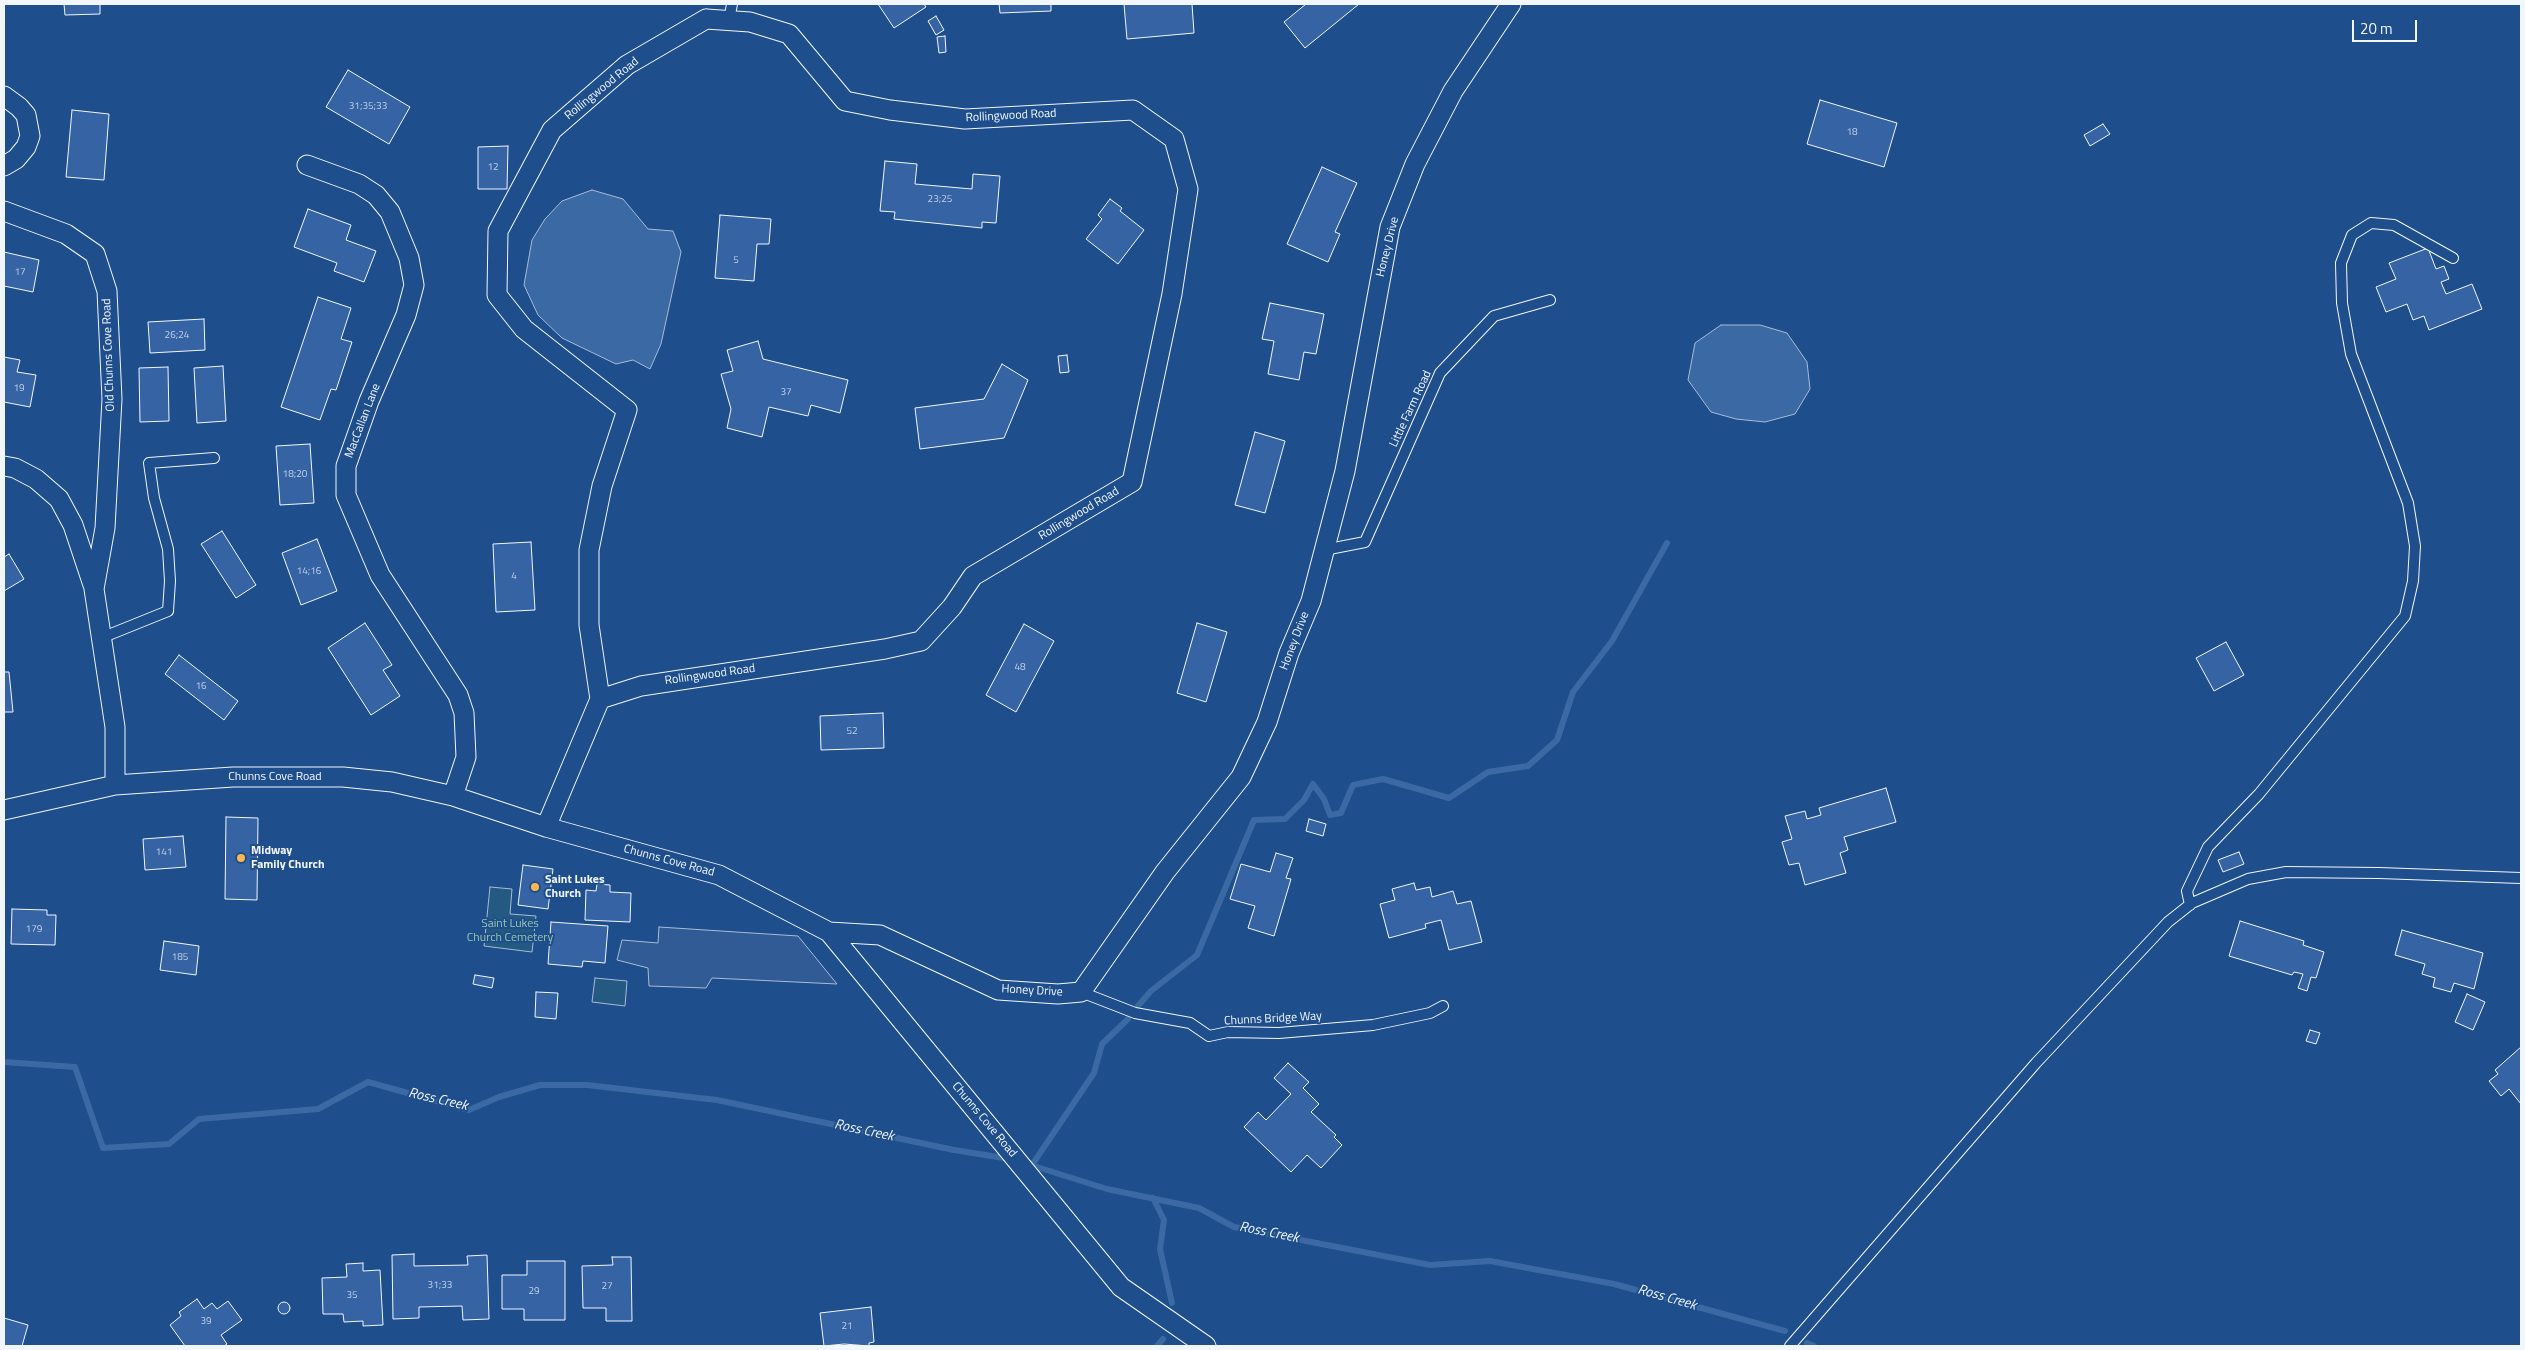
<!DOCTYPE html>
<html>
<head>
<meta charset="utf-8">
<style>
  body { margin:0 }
  #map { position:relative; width:2525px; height:1350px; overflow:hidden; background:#1f4e8c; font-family:"Titillium Web",sans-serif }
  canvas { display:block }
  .frame { position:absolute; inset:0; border:5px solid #f2f6ff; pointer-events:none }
  .scale { position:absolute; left:2352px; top:20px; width:65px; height:22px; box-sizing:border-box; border:2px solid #f2f6ff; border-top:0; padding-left:6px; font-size:15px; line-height:18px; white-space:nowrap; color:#f2f6ff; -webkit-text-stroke:4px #1f4e8c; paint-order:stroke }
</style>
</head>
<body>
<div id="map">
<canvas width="2525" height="1350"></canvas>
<div class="frame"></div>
<div class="scale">20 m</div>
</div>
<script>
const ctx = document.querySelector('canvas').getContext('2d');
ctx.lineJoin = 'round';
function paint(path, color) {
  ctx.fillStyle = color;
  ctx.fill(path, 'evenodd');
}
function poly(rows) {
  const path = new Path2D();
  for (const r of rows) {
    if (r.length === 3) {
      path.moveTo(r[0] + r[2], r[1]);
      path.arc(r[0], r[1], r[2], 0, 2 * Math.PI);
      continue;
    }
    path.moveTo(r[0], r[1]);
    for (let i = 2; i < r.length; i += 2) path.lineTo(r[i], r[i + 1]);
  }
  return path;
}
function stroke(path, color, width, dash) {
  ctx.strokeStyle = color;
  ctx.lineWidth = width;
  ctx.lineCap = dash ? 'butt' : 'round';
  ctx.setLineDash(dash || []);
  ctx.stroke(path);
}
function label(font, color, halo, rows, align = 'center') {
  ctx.font = font + ' "Titillium Web",sans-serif';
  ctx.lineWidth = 4;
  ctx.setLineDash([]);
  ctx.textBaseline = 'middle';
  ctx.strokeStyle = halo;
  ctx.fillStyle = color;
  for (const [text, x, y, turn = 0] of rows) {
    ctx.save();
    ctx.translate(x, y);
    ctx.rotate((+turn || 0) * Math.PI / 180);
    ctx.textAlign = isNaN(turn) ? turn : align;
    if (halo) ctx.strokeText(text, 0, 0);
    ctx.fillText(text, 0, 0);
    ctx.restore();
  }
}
const green = poly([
  [490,887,512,889,510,914,536,916,532,952,484,946,490,887],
  [595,978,627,981,625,1006,592,1002,595,978]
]);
const parking = poly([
  [659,927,798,936,837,984,712,978,706,988,649,986,648,968,617,960,622,940,658,943,659,927]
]);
const water = poly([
  [592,190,623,199,648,229,673,231,681,252,661,344,650,369,633,360,616,364,562,338,538,315,524,285,532,240,545,219,562,201,592,190],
  [1721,325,1760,325,1787,333,1807,362,1810,389,1795,414,1765,422,1736,419,1711,412,1688,380,1695,343,1721,325]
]);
const stream = poly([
  [1138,1006,1151,991,1197,955,1254,820,1285,819,1304,800,1313,784,1324,799,1330,815,1341,813,1353,785,1383,779,1449,798,1488,772,1528,766,1557,740,1573,692,1612,641,1667,543],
  [4,1062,75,1067,103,1148,169,1144,199,1119,318,1109,368,1082,469,1110,499,1097,540,1085,587,1085,717,1100,954,1150,1010,1159],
  [1024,1163,1107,1189,1199,1208,1234,1227,1430,1265,1490,1261,1614,1284,1785,1331],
  [1032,1165,1094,1073,1102,1044,1128,1019],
  [1153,1198,1164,1220,1160,1249,1172,1303],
  [1807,1343,1814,1346],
  [1157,1346,1163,1339]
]);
const building = poly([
  [64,4,100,4,100,14,65,15,64,4],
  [878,4,924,4,926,7,894,28,878,4],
  [999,4,1051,4,1051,11,1000,13,999,4],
  [1124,4,1192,4,1194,33,1127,39,1124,4],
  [1306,4,1359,4,1305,48,1284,22,1306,4],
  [936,16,944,30,936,35,928,21,936,16],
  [945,36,946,52,939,53,937,37,945,36],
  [348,70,410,107,389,144,326,107,348,70],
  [1820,100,1897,123,1884,167,1807,144,1820,100],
  [72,110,109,114,104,180,66,177,72,110],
  [2103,124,2110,134,2090,146,2084,135,2103,124],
  [508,146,507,189,478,189,478,147,508,146],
  [885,161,917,164,915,184,972,189,973,174,1000,176,996,223,982,222,982,228,894,219,895,212,880,211,885,161],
  [1322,167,1357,183,1335,232,1340,234,1328,262,1287,244,1322,167],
  [1110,199,1122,208,1120,211,1144,230,1118,264,1086,239,1102,219,1098,215,1110,199],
  [308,209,351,225,346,240,376,251,364,282,334,271,337,263,294,247,308,209],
  [720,215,771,219,769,244,757,244,754,281,715,278,720,215],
  [2428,248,2436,269,2444,266,2449,279,2441,282,2446,294,2472,284,2482,309,2429,330,2424,316,2413,320,2407,304,2386,312,2376,287,2396,279,2389,263,2428,248],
  [4,252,39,260,33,292,4,286,4,252],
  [318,297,351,308,341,339,352,342,336,390,331,389,320,420,281,407,318,297],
  [1270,303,1324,314,1316,354,1304,352,1299,380,1268,374,1274,341,1262,339,1270,303],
  [204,319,205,350,150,353,148,322,204,319],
  [758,341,763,359,848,380,840,413,811,405,808,416,769,407,762,437,727,428,731,409,721,374,733,371,727,350,758,341],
  [1067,355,1069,372,1060,373,1058,356,1067,355],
  [4,357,20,360,17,372,36,375,30,407,4,402,4,357],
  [1002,364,1028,380,1004,438,920,449,915,408,984,399,1002,364],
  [223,366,226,421,197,423,194,368,223,366],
  [168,367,169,421,140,422,139,368,168,367],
  [1255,432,1285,441,1265,513,1235,505,1255,432],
  [310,444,314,503,280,505,276,446,310,444],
  [222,531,256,585,236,598,201,544,222,531],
  [317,539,337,591,301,605,282,553,317,539],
  [531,542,535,610,496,612,493,544,531,542],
  [9,554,24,579,4,591,4,557,9,554],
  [365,623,392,665,383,670,400,696,371,715,328,648,365,623],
  [1197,623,1227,632,1206,702,1177,693,1197,623],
  [1024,624,1054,641,1016,712,986,695,1024,624],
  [2226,642,2244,675,2214,691,2196,658,2226,642],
  [179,655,238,701,224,720,165,674,179,655],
  [4,672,9,672,13,712,4,712,4,672],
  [883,713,884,748,821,750,820,716,883,713],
  [1886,788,1896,822,1844,837,1848,850,1840,853,1846,873,1805,885,1799,863,1789,865,1782,842,1792,839,1785,816,1805,811,1807,819,1821,815,1819,808,1886,788],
  [226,817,258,818,257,900,225,899,226,817],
  [1309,819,1326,824,1323,836,1306,831,1309,819],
  [183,836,186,867,145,870,143,839,183,836],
  [2239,852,2244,864,2223,872,2218,860,2239,852],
  [1276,853,1293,858,1286,878,1291,879,1274,936,1248,928,1255,906,1230,899,1241,864,1270,872,1276,853],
  [523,865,553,869,548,909,518,905,523,865],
  [1414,883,1416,890,1430,887,1432,897,1453,891,1457,904,1471,901,1482,942,1449,950,1441,920,1425,924,1426,928,1389,938,1380,904,1395,900,1392,889,1414,883],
  [597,884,610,885,610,892,631,893,630,922,585,920,586,890,596,891,597,884],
  [12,909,47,910,47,915,56,915,55,945,11,944,12,909],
  [2240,921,2304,941,2303,945,2324,952,2316,978,2311,977,2307,991,2298,988,2303,974,2294,972,2292,975,2229,956,2240,921],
  [551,922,608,926,605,963,583,961,582,967,548,964,551,922],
  [2402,930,2483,953,2474,989,2454,983,2451,992,2433,987,2435,978,2422,974,2425,964,2395,955,2402,930],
  [164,941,199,946,196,975,160,970,164,941],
  [475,975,494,978,492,988,473,984,475,975],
  [536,992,558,993,556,1019,535,1017,536,992],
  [2467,994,2485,1002,2473,1030,2455,1022,2467,994],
  [2310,1030,2320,1033,2316,1044,2306,1041,2310,1030],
  [2521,1047,2521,1104,2509,1089,2501,1096,2489,1081,2498,1074,2495,1070,2521,1047],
  [1288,1063,1309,1082,1303,1088,1319,1104,1311,1112,1336,1135,1334,1137,1342,1145,1321,1168,1307,1155,1291,1172,1244,1127,1258,1112,1266,1120,1291,1094,1274,1078,1288,1063],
  [414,1254,414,1266,468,1265,467,1256,487,1255,489,1319,463,1320,462,1306,419,1307,419,1318,393,1319,392,1255,414,1254],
  [612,1257,631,1257,632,1321,606,1321,606,1308,583,1308,582,1266,613,1265,612,1257],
  [527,1261,565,1261,565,1320,524,1320,524,1309,502,1309,502,1275,527,1275,527,1261],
  [363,1263,363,1271,380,1270,383,1325,363,1326,363,1321,344,1322,343,1314,323,1314,322,1278,347,1277,346,1264,363,1263],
  [197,1299,204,1309,212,1303,217,1309,228,1301,242,1320,221,1335,227,1344,224,1346,185,1346,170,1325,181,1316,179,1312,197,1299],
  [284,1308,6],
  [871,1307,874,1342,869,1343,869,1346,844,1344,824,1346,820,1313,871,1307],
  [4,1318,28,1325,22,1346,4,1346,4,1318]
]);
const service = poly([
  [729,21,732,4],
  [1324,550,1365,542,1440,373,1494,316,1550,300],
  [101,638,168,611,170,581,168,549,154,498,149,463,214,458],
  [2190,905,2187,891,2208,847,2259,794,2405,616,2413,581,2415,546,2408,503,2351,354,2342,303,2341,263,2352,235,2371,223,2394,225,2453,258],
  [1081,992,1135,1013,1190,1023,1209,1036,1228,1032,1279,1033,1373,1025,1430,1013,1443,1006],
  [1790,1346,2036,1063,2168,922,2192,903,2248,879,2286,872,2379,873,2521,878]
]);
const minor = poly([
  [706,19,750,22,789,34,845,101,890,110,965,119,1133,110,1174,139,1188,189,1172,294,1132,482,973,576,952,607,921,641,885,649,641,686,600,699,589,625,589,550,602,486,627,410,524,329,497,295,498,231,552,130,627,65,706,19],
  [4,96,19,107,26,115,30,136,26,147,16,159,4,166],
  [307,165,359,184,376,195,390,212,409,258,414,285,406,315,369,401,346,466,346,495,380,575,458,695,464,713,466,757,453,796],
  [4,211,66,234,95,254,107,291,112,399,105,528,94,589,115,727,115,785],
  [4,466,15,468,36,479,59,499,73,525,93,585],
  [4,810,115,785,233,777,343,777,392,782,453,796,546,827,719,875,829,932,1121,1287,1206,1346],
  [546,827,600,699],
  [829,932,880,935,998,990,1058,994,1081,992,1165,872,1241,777,1267,722,1289,653,1311,601,1345,471,1390,227,1415,164,1453,91,1511,4]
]);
const markers = [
  [241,858,5,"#ffb74d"],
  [535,887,5,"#ffb74d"]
];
const numberNames = [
  ["31;35;33",368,107],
  ["18",1852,133],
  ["12",493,168],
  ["23;25",940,200],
  ["5",736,261],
  ["17",20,273],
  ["26;24",177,336],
  ["19",19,389],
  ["37",786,393],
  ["18;20",295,475],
  ["14;16",309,572],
  ["4",514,577],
  ["48",1020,668],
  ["16",201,687],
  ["52",852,732],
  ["141",164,853],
  ["179",34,930],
  ["185",180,958],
  ["31;33",440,1286],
  ["27",607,1287],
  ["29",534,1292],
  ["35",352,1296],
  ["39",206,1322],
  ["21",847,1327]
];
const streetNames = [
  ["Rollingwood Road",602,89,-39],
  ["Rollingwood Road",1011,116,-3],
  ["Honey Drive",1388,247,-76],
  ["Old Chunns Cove Road",109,355,-92],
  ["Little Farm Road",1411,409,-65],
  ["MacCallan Lane",363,421,-69],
  ["Rollingwood Road",1079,514,-31],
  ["Honey Drive",1295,641,-69],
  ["Rollingwood Road",710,675,-8],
  ["Chunns Cove Road",275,777],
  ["Chunns Cove Road",669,861,15],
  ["Honey Drive",1032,991,3],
  ["Chunns Bridge Way",1273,1019,-3],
  ["Chunns Cove Road",984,1120,50]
];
const poiNames = [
  ["Midway",251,851],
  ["Family Church",251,865],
  ["Saint Lukes",545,880],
  ["Church",545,894]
];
const parkNames = [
  ["Saint Lukes",510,924],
  ["Church Cemetery",510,938]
];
const waterNames = [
  ["Ross Creek",438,1100,13],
  ["Ross Creek",864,1131,12],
  ["Ross Creek",1269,1233,11],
  ["Ross Creek",1667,1298,16]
];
paint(green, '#245a82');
stroke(green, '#a8bbd7', 1);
paint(parking, '#305b95');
stroke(parking, '#a8bbd7', 1);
paint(water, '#3b69a3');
stroke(water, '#a8bbd7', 1);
stroke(stream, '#3b69a3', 6);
paint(building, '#3563a3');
stroke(building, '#f2f6ff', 1);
stroke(service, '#f2f6ff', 12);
stroke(minor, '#f2f6ff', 21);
stroke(service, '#1f4e8c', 10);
stroke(minor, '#1f4e8c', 19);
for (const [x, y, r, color] of markers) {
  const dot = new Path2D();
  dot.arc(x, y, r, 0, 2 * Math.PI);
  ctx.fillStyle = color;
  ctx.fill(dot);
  stroke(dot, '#1f4e8c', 2);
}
label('10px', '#c3d1e8', null, numberNames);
label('12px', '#f2f6ff', '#1f4e8c', streetNames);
label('bold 12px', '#f2f6ff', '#1f4e8c', poiNames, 'left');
label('12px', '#97c8a6', '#1f4e8c', parkNames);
label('italic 14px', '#f2f6ff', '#1f4e8c', waterNames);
</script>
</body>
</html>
